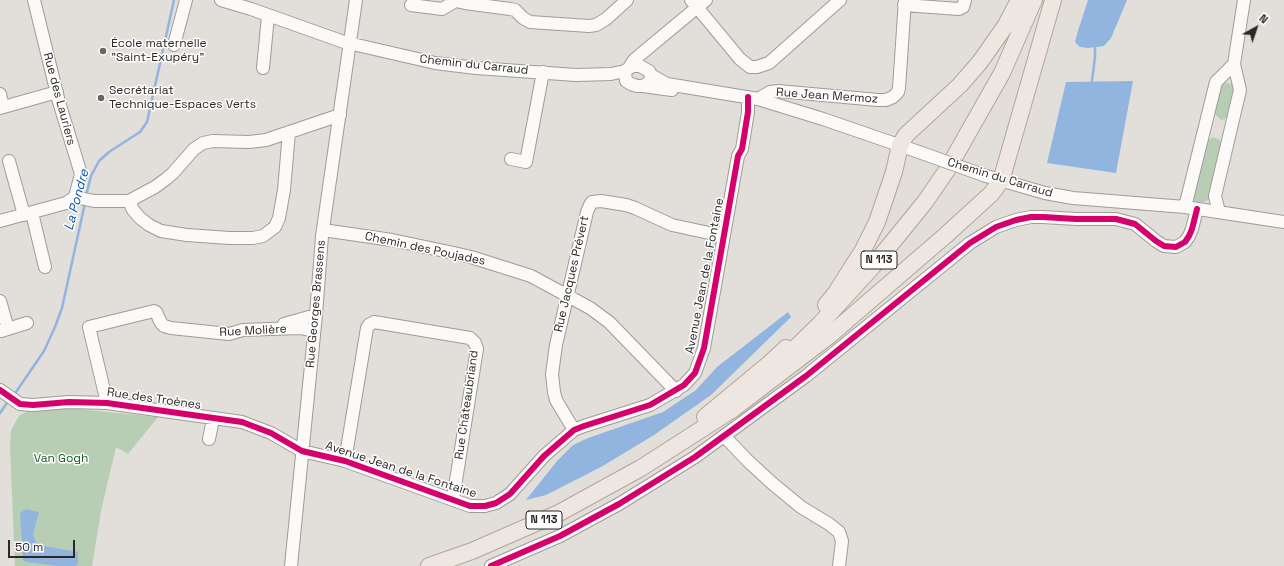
<!DOCTYPE html>
<html>
<head>
<meta charset="utf-8">
<style>
  body { margin:0 }
  #map { position:relative; width:1284px; height:566px; overflow:hidden; background:#e2ded9; font-family:"Space Grotesk",sans-serif }
  canvas { display:block }
  .north { position:absolute; left:1236px; top:8px; width:40px; height:40px; -webkit-text-stroke:3px #fff; paint-order:stroke; rotate:40deg; font-size:11px; font-weight:700; line-height:16px; text-align:center; color:#2a2724 }
  .north::after { content:''; display:block; margin:auto; width:14px; height:18px; background:#2a2724; clip-path:polygon(50% 0,100% 100%,50% 72%,0 100%) }
  .scale { position:absolute; left:8px; top:540px; width:67px; height:18px; box-sizing:border-box; border:2px solid #2a2724; border-top:0; padding-left:5px; font-size:12px; line-height:14px; white-space:nowrap; color:#2a2724; -webkit-text-stroke:3px #fff; paint-order:stroke }
</style>
</head>
<body>
<div id="map">
<canvas width="1284" height="566"></canvas>
<div class="north">N</div>
<div class="scale">50 m</div>
</div>
<script>
const ctx = document.querySelector('canvas').getContext('2d');
ctx.lineJoin = 'round';
function paint(path, color) {
  ctx.fillStyle = color;
  ctx.fill(path, 'evenodd');
}
function poly(rows) {
  const path = new Path2D();
  for (const r of rows) {
    path.moveTo(r[0], r[1]);
    for (let i = 2; i < r.length; i += 2) path.lineTo(r[i], r[i + 1]);
  }
  return path;
}
function stroke(path, color, width, dash) {
  ctx.strokeStyle = color;
  ctx.lineWidth = width;
  ctx.lineCap = dash ? 'butt' : 'round';
  ctx.setLineDash(dash || []);
  ctx.stroke(path);
}
function label(font, color, halo, rows, align = 'center') {
  ctx.font = font + ' "Space Grotesk",sans-serif';
  ctx.lineWidth = 3;
  ctx.setLineDash([]);
  ctx.textBaseline = 'middle';
  ctx.strokeStyle = halo;
  ctx.fillStyle = color;
  for (const [text, x, y, turn = 0] of rows) {
    ctx.save();
    ctx.translate(x, y);
    ctx.rotate((+turn || 0) * Math.PI / 180);
    ctx.textAlign = isNaN(turn) ? turn : align;
    if (halo) ctx.strokeText(text, 0, 0);
    ctx.fillText(text, 0, 0);
    ctx.restore();
  }
}
const green = poly([
  [1226,83,1232,84,1235,90,1229,116,1225,119,1221,120,1213,112,1221,86],
  [1213,137,1220,140,1223,146,1210,198,1205,202,1197,202,1194,200,1193,196,1206,141],
  [67,408,158,417,128,454,116,447,101,511,92,566,15,566,10,448,11,430,19,416,26,412,34,409]
]);
const water = poly([
  [1088,0,1127,0,1111,38,1104,46,1088,48,1080,47,1075,42,1077,34],
  [1133,81,1116,173,1047,163,1066,82],
  [788,312,791,317,711,395,654,435,601,467,546,495,526,500,557,461,573,445,588,438,663,412,696,390,717,367],
  [26,509,39,512,33,534,36,542,44,546,78,552,78,563,76,566,58,566,26,562,23,560,20,513]
]);
const stream = poly([
  [1092,81,1095,57,1095,48],
  [86,196,91,176,99,161,109,152,140,132,147,122,174,0],
  [14,395,44,351,55,327,62,308,85,203],
  [0,413,9,400]
]);
const minor = poly([
  [34,0,59,102,81,174,75,197],
  [221,0,251,9,344,42,435,63,476,68,576,75,611,74,625,71],
  [452,0,465,3,510,9,515,10,523,18,530,22,589,26,596,25,606,19,627,0],
  [691,0,740,59,750,67,757,67,769,63,840,0],
  [411,5,442,9,454,2],
  [904,5,959,9,963,7,965,0],
  [174,45,186,0],
  [634,66,640,66,649,71,651,75,650,80,648,83,643,86,637,86,631,84,626,81,625,71,629,68,634,66],
  [263,68,268,16],
  [629,68,634,60,641,54,706,0],
  [651,75,667,84,758,99,823,119,916,151],
  [643,86,672,90],
  [0,94,3,107],
  [758,99,770,92,778,91,878,100,886,100,893,97,898,92,899,88,905,0],
  [0,108,57,92],
  [511,159,526,162,543,72],
  [9,161,24,215],
  [986,176,1045,193,1073,198,1185,207,1284,222],
  [75,197,94,201,129,201,155,187,166,179,173,173,194,149,203,143,213,141,249,142,266,140,340,115],
  [129,201,133,210,140,218,149,225,161,231,187,235,229,238,253,238,263,236,275,227,279,218,284,190,289,132],
  [1185,207,1216,82,1234,64],
  [1219,212,1215,196,1240,90,1234,64,1244,0],
  [32,213,45,267],
  [0,221,66,203,75,197],
  [323,230,392,240,454,253,471,257,531,276,590,308,609,322,676,391],
  [0,301,8,329],
  [284,324,316,315],
  [1,331,27,323],
  [0,390,20,404,33,405,69,402,107,403,242,422,271,433,302,451,345,461,470,506,485,506,496,503,510,494,544,456,574,430,584,426,650,405,684,385,695,373,704,348,738,156,742,149,748,112,748,97],
  [107,403,89,327,154,311,156,312,161,323,164,326,171,328,229,334,243,330,270,329,300,328,314,331],
  [574,430,556,400,554,392,552,374,556,345,587,212,590,205,592,202,601,201,626,205,635,208,672,225,723,236],
  [724,436,748,461,773,484,801,507,829,524,839,532,842,541,839,566],
  [209,439,213,419],
  [345,461,367,328,369,325,374,322,470,338,475,343,477,349,453,499],
  [291,566,316,315,322,236,356,0],
  [491,566,560,536,619,504,695,457,806,376,970,243,996,227,1016,220,1031,217,1043,217,1076,219,1116,219,1135,224,1156,241,1164,246,1176,247,1185,242,1189,236,1192,229,1197,209]
]);
const major = poly([
  [826,305,835,294,863,250,877,222,894,172,900,145,906,135,960,85,980,62,1006,25,1019,0],
  [782,361,820,324,873,266,925,202,947,170,1002,73,1034,0],
  [705,417,769,364,786,348],
  [429,566,472,551,559,513,641,468,733,409,830,335,946,235,991,194,1001,181,1053,0]
]);
const minorBridge = poly([
  [916,151,986,176]
]);
const cycleway = poly([
  [0,390,20,404,33,405,69,402,107,403,242,422,271,433,302,451,345,461,470,506,485,506,496,503,510,494,544,456,574,430,584,426,650,405,684,385,695,373,704,348,738,156,742,149,748,112,748,97],
  [491,566,560,536,619,504,695,457,806,376,970,243,996,227,1016,220,1031,217,1043,217,1076,219,1116,219,1135,224,1156,241,1164,246,1176,247,1185,242,1189,236,1192,229,1197,209]
]);
const markers = [
  [103,51,4,"#6a6763"],
  [101,98,4,"#6a6763"]
];
const shields = [
  [879,260,36],
  [544,520,36]
];
const shieldNames = [
  ["N 113",879,260],
  ["N 113",544,520]
];
const poiNames = [
  ["École maternelle",111,44],
  ["\"Saint-Exupéry\"",111,58],
  ["Secrétariat",109,91],
  ["Technique-Espaces Verts",109,105]
];
const streetNames = [
  ["Chemin du Carraud",474,65,6],
  ["Rue Jean Mermoz",827,96,4],
  ["Rue des Lauriers",59,99,75],
  ["Chemin du Carraud",1000,178,17],
  ["Chemin des Poujades",425,249,12],
  ["Rue Jacques Prévert",572,274,-77],
  ["Avenue Jean de la Fontaine",705,276,-79],
  ["Rue Georges Brassens",316,304,-85],
  ["Rue Molière",253,331,-3],
  ["Rue des Troènes",154,399,8],
  ["Rue Châteaubriand",467,405,-82],
  ["Avenue Jean de la Fontaine",401,470,18]
];
const parkNames = [
  ["Van Gogh",61,459]
];
const waterNames = [
  ["La Pondre",77,200,-75]
];
paint(green, '#b7ceb4');
paint(water, '#92b5e0');
stroke(stream, '#92b5e0', 2.5);
stroke(minor, '#9f9c98', 14);
stroke(major, '#b3a599', 18);
stroke(minor, '#fbfaf9', 12);
stroke(major, '#eee7e1', 16);
stroke(minorBridge, '#9f9c98', 14, []);
stroke(minorBridge, '#fbfaf9', 12);
stroke(cycleway, '#d6006c', 6);
for (const [x, y, r, color] of markers) {
  const dot = new Path2D();
  dot.arc(x, y, r, 0, 2 * Math.PI);
  ctx.fillStyle = color;
  ctx.fill(dot);
  stroke(dot, '#fff', 1.5);
}
for (const [x, y, w] of shields) {
  const box = new Path2D();
  box.roundRect(x - w / 2, y - 9, w, 18, 3);
  ctx.fillStyle = '#fff';
  ctx.fill(box);
  stroke(box, '#2a2724', 1);
}
label('bold 11px', '#2a2724', null, shieldNames);
label('12px', '#2a2724', '#fff', poiNames, 'left');
label('12px', '#2a2724', '#fff', streetNames);
label('12px', '#145b22', '#fff', parkNames);
label('italic 13px', '#06539f', '#fff', waterNames);
</script>
</body>
</html>
